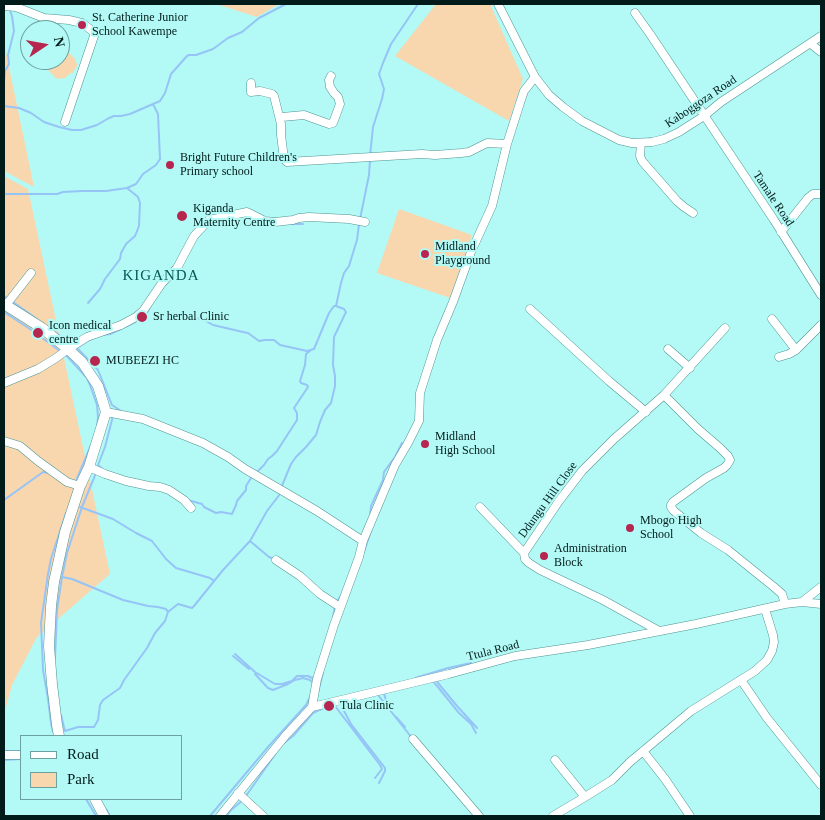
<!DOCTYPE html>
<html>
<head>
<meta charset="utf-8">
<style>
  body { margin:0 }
  #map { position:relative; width:825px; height:820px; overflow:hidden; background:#b3faf6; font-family:Georgia,serif }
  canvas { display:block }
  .frame { position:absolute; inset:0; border:5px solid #001b1a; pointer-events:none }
  .legend { position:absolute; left:20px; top:735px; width:162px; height:65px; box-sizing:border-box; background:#b3faf6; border:1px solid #6ba19e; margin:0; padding:6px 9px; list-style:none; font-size:15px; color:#001b1a }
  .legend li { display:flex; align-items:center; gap:10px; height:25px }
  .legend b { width:25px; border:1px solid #6ba19e }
  .north { position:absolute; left:20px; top:20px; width:50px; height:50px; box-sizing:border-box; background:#b3faf6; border:1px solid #6ba19e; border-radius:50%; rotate:78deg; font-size:14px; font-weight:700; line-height:20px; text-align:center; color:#001b1a }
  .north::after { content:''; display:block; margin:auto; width:18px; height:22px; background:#b7264e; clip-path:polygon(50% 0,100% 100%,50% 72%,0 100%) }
</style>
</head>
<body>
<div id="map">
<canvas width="825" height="820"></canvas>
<div class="frame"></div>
<ul class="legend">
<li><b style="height:6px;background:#fff"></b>Road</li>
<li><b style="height:14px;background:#f8d7af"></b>Park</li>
</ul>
<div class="north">N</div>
</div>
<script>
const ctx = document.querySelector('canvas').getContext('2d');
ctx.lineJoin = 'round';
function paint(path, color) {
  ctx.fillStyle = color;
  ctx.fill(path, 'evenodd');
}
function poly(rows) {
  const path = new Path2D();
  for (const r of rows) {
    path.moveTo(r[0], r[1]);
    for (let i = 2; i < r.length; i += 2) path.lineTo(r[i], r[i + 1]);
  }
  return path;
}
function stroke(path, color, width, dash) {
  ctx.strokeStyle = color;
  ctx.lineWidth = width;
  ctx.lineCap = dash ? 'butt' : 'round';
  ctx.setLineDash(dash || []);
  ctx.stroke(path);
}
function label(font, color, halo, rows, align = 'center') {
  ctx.font = font + ' Georgia,serif';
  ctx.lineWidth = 4;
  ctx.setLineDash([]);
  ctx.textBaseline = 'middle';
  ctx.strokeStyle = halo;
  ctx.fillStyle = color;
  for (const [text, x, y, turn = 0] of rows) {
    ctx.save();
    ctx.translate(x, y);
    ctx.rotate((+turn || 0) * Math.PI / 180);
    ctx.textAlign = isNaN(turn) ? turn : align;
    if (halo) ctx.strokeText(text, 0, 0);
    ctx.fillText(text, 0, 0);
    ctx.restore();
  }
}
const green = poly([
  [216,4,279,4,257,17],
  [436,4,490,4,523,79,509,121,395,56],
  [4,43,34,187,4,171],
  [60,44,76,60,76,63,78,64,72,74,73,73,71,73,65,78,57,79,46,68,42,63,42,60,60,60],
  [4,176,28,189,110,574,37,637,12,685,4,715],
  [399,209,472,235,450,298,377,273]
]);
const stream = poly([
  [4,83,5,71,9,64,8,55,14,31,12,16,9,8],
  [4,106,19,108,31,113,44,122,59,127,72,130,81,130,97,125,109,118,114,116,121,116,130,114,160,101,165,93,171,74,187,56,189,55,196,55,213,49,228,38,242,32,259,18,286,4],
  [370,156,373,127,382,99,384,89,379,74,383,63,391,44,418,4],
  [4,194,57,194,63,192,82,191,106,191,127,188],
  [360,219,369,175,370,160],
  [285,224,303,224],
  [4,296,9,299],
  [13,302,37,319],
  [88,303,100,289,105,279,120,259,121,253,126,244,135,236,139,226,140,203,138,197,127,188,136,184,143,174,156,165,160,159,158,114,153,104],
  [4,312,30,329,60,351],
  [171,314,178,313,185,314,206,321,213,325,243,332,248,333,259,341,265,340,274,340,280,345,307,351,314,349,329,313,334,306,336,306,341,283,344,273,349,266,357,240,359,224],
  [125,327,139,320,147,313,151,305],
  [49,328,72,344],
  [102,335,110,334,121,329],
  [91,339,77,348,98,370,112,405,121,411],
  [65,354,87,378,90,385,97,405,98,417,97,427],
  [113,416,132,418,201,443,238,464,253,475,246,486,246,490,237,501,236,505,232,514,221,512,216,513,204,507,202,504,184,499,170,488,160,485,142,483,124,479,104,470,98,465,105,447,113,416],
  [256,473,264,465,268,459,272,456,277,451,297,420,297,413,294,408,308,387,307,385,301,383,300,381,305,365,306,354,311,350],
  [75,481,76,481,91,445],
  [281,488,291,464,296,457,306,447,316,435,320,422,325,410,331,403,335,386,335,376,333,365,334,337,346,312,344,309,336,306],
  [4,500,43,472,49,473],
  [80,507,113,519,136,533,152,541,166,559,176,568,210,578,214,581],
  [370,515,371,506,383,480,384,472,389,465,395,457,402,443],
  [250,541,269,557,274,559],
  [364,552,371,531],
  [62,577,72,579,123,600,148,606,158,607,166,609,168,612],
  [336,603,342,594],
  [333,618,335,605],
  [235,654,255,672,275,684,282,684,292,681,297,676,308,676,312,678,315,677],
  [233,656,249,669],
  [55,658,57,610,62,577,67,553,82,507,96,473,97,473],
  [255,674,268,688,273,690,288,684,295,680,303,678,310,680,313,683,313,682],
  [415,678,448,668,471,663],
  [437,680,438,683,457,706,477,728],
  [433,681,459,713,471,724,476,733],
  [318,692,323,673],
  [384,693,387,705],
  [378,695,412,738],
  [342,703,344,711,351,724,385,768,385,771,379,783],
  [335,706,380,765,382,769,375,778],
  [61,715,65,731,78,727,94,727,98,720,100,705,103,700,120,688,124,680,147,648,155,633,165,621,168,612,178,604,192,608,194,606,223,570,250,541,267,511,280,494],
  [396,717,405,727],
  [53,732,51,723,48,699,43,670,41,623,48,574,51,559,66,513],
  [284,743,293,736,313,713,319,710,335,705],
  [4,751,21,751],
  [4,760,21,759],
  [246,796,276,753],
  [86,799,96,816],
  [106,809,110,816],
  [210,816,268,747,306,705,311,695],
  [226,816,231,810,243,800]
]);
const street = poly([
  [498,4,535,77,549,95,563,107,582,121,619,140,632,143,652,142,664,139,679,132,704,116,721,102,821,36],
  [4,6,16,7,44,18,69,20,82,23,95,33,65,122],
  [635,13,650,34,774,220,821,295],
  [811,44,821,52],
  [251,83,251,92,260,91,272,94,274,96,281,124,281,135,284,159,287,162,422,154,435,155,461,153,469,152,487,143,507,144],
  [280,116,282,117,304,115,329,124,333,123,340,104,338,97,334,93,330,87,329,80,331,76],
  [641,143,640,156,642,161,677,201,684,207,693,213],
  [781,232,808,198,813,194,821,194],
  [6,305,31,273],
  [530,309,609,381,646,412],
  [772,319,796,350],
  [668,349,690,368],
  [779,357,789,354,796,350,821,325],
  [4,383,38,369,56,358,68,349,87,337,121,325,136,317,143,311,162,283,177,268,194,236,209,220,247,212,265,221,275,222,293,220,299,218,309,217,349,219,365,222],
  [664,395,698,429,720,448,728,456,730,460,727,465,724,468,706,478,673,502,671,505,671,507,674,511,701,533,728,550,774,587,782,594,785,604],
  [106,412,143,419,203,443,228,457,245,469,317,511,363,541],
  [4,441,20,446,38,461,67,482,80,486],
  [89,467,105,474,126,481,149,486,160,487,169,490,184,500,191,508],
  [480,507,524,553],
  [276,560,300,576,320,594,340,607],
  [802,602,821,587],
  [659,631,603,600,540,570,529,563,525,559,524,553,559,501,582,471,614,439,664,395,725,328],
  [741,680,767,718,821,785],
  [312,707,317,679,334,625,359,557,363,541,395,465,408,443,419,421,420,393,437,340,453,302,471,252,492,206,507,144,520,103,524,91,535,77],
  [413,739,479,816],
  [643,751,665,779,690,816],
  [4,755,21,755],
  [555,760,585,797],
  [238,793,263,816],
  [220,816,286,735,312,707,449,674,515,656,588,645,696,624,785,604,802,602,821,604],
  [553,816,585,797,612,780,630,762,691,711,755,671,767,660,772,651,774,642,773,635,765,609]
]);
const secondary = poly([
  [4,304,42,328,68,349,82,362,98,386,106,412,89,467,80,486,65,532,54,582,51,606,49,646,52,684,57,725,59,736],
  [95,799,104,816]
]);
const markers = [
  [82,25,5,"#b7264e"],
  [170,165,5,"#b7264e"],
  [182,216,6,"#b7264e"],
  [425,254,5,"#b7264e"],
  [142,317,6,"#b7264e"],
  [38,333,6,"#b7264e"],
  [95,361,6,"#b7264e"],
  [425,444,5,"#b7264e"],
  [630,528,5,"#b7264e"],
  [544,556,5,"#b7264e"],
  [329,706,6,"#b7264e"]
];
const poiNames = [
  ["St. Catherine Junior",92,18],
  ["School Kawempe",92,32],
  ["Bright Future Children's",180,158],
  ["Primary school",180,172],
  ["Kiganda",193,209],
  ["Maternity Centre",193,223],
  ["Midland",435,247],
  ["Playground",435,261],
  ["Sr herbal Clinic",153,317],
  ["Icon medical",49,326],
  ["centre",49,340],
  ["MUBEEZI HC",106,361],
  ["Midland",435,437],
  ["High School",435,451],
  ["Mbogo High",640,521],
  ["School",640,535],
  ["Administration",554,549],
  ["Block",554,563],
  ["Tula Clinic",340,706]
];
const streetNames = [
  ["Kaboggoza Road",701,102,-34],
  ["Tamale Road",773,199,56],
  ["Ddungu Hill Close",548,500,-54],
  ["Ttula Road",493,651,-14]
];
const quarterNames = [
  ["KIGANDA",161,276]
];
paint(green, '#f8d7af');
stroke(stream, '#96c4f6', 2);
stroke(street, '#4e9490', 9);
stroke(secondary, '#4e9490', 11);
stroke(street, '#fff', 8);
stroke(secondary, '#fff', 10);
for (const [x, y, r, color] of markers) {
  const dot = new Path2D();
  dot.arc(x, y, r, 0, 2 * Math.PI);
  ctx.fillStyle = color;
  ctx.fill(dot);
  stroke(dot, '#b3faf6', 2);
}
label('12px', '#001b1a', '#b3faf6', poiNames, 'left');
label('12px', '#001b1a', '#b3faf6', streetNames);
ctx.letterSpacing = '1px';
label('15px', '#075a57', '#b3faf6', quarterNames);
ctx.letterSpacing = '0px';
</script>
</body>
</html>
